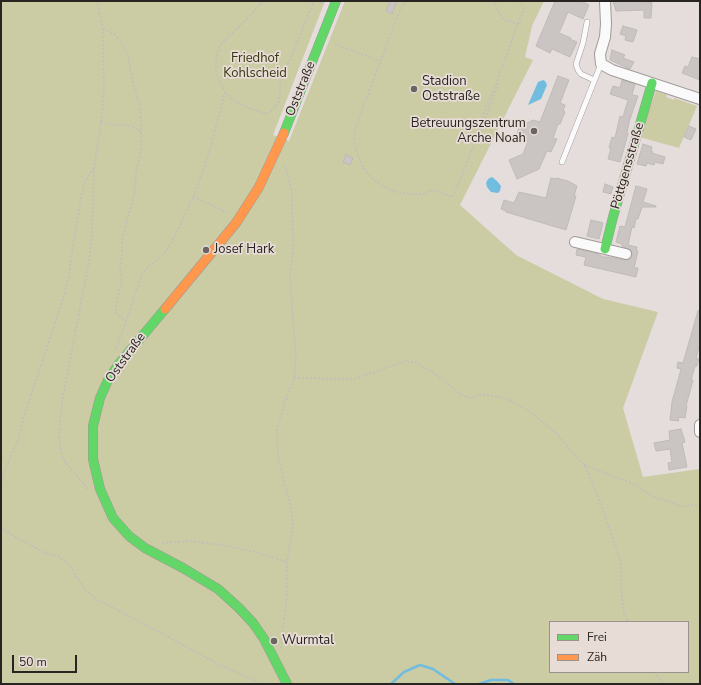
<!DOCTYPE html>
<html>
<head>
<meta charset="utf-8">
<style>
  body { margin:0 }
  #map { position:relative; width:701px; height:685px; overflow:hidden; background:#e4dddb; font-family:"Nunito Sans",sans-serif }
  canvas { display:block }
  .frame { position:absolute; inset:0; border:2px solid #282422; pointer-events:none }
  .legend { position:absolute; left:549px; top:621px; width:140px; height:52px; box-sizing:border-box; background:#e8dcd7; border:1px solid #9b928f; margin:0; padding:5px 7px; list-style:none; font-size:12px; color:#282422 }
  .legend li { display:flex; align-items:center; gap:8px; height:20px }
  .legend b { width:20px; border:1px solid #9b928f }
  .scale { position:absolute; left:12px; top:655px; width:65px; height:18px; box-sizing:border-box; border:2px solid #282422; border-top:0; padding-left:5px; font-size:12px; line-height:14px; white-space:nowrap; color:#282422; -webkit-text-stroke:3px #e8dcd7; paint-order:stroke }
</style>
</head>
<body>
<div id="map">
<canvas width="701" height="685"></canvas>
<div class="frame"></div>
<ul class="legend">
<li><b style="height:5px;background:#63d668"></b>Frei</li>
<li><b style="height:5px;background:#ff974d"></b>Zäh</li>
</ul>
<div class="scale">50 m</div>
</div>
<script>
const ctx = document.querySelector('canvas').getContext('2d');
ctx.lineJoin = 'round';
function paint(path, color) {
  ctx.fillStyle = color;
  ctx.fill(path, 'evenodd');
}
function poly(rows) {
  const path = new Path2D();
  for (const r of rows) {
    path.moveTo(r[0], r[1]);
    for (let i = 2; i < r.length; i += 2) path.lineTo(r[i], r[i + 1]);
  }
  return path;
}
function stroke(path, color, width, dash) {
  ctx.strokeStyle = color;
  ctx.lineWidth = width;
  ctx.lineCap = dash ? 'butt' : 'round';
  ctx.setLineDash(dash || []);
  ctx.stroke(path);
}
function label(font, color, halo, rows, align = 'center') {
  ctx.font = font + ' "Nunito Sans",sans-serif';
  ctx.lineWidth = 3.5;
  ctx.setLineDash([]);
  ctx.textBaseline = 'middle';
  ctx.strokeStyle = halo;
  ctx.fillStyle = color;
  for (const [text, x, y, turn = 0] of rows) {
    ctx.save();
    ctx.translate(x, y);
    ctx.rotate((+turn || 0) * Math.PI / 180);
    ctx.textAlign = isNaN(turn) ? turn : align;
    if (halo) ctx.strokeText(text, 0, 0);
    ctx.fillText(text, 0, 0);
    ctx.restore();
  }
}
const green = poly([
  [1,1,325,1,273,135,289,141,345,1,544,1,532,26,525,57,533,60,460,205,516,255,603,299,658,312,623,408,643,477,700,469,700,684,1,684],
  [550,622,688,622,688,672,550,672],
  [656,91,667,95,666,97,674,100,674,98,697,106,679,148,639,137]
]);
const water = poly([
  [543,80,545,81,547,85,541,99,528,105,538,82],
  [492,177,497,181,501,186,500,191,498,193,491,192,487,187,486,183,488,179]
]);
const stream = poly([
  [391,684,404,672,420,665,433,669,455,684],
  [479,684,491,680,508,680,514,684]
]);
const building = poly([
  [390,1,397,1,392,14,386,11,390,1],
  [555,1,581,1,589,5,583,19,568,12,559,33,571,38,570,39,577,42,570,57,552,49,550,53,536,46,555,1],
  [613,1,642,1,652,3,651,18,644,18,644,10,616,11,613,1],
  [623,26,637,30,633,42,625,40,626,36,620,34,623,26],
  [612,50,625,55,623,58,634,62,630,69,610,60,612,50],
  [692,57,700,59,700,80,682,73,685,66,688,67,692,57],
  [558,76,569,80,560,103,565,105,563,111,565,112,560,124,558,124,553,138,557,139,551,152,547,151,539,169,517,179,509,160,523,154,528,141,516,136,521,122,525,124,533,120,540,122,558,76],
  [622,80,635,84,632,95,638,96,629,122,627,133,628,134,620,162,608,159,611,148,609,148,612,137,615,138,620,116,623,117,628,100,610,94,613,86,620,88,622,80],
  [689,126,696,129,691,140,684,137,689,126],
  [643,144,652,147,651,151,653,152,652,153,665,157,663,164,655,162,654,165,647,163,646,166,637,164,643,144],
  [346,155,353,158,350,165,343,162,346,155],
  [551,178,555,179,556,178,568,181,577,186,574,196,576,196,566,230,506,212,506,211,501,209,504,200,514,203,519,192,546,198,551,178],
  [605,184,613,187,611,194,603,192,605,184],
  [636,186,647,189,643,202,656,206,656,207,642,207,638,219,636,219,634,228,632,227,628,245,637,247,636,251,638,251,634,268,638,268,636,277,584,265,586,257,576,255,577,249,598,254,603,257,608,257,625,260,631,258,632,255,631,250,622,246,622,244,616,242,620,226,625,227,636,186],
  [591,220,603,223,599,239,587,236,591,220],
  [698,311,700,311,700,344,696,358,699,359,697,366,695,366,691,380,693,380,686,406,687,406,685,418,678,417,679,421,670,420,672,402,681,369,677,368,678,362,683,363,698,311],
  [681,429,685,442,682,443,687,467,669,470,668,463,672,462,670,449,656,451,654,443,670,440,669,431,681,429]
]);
const path = poly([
  [316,1,324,4],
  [407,1,403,5,398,15,356,126,354,136,355,148,361,163,367,173,374,180,388,189,399,193,409,194,421,194,434,190,453,197,476,140,486,106,496,85,499,75,518,24,503,19,493,1],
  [518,24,524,9,519,1],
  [103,29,110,32,116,36,121,42,128,55,130,70,140,108,141,123,141,149,136,172,135,191,122,240,122,256,120,267,122,280,116,306,116,312,117,314,126,321,116,349],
  [335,44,380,61],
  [225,92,233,100,246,107,266,114,274,109,278,103,280,95,280,84,314,1],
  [101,122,114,125,120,124,127,125,136,128,140,132],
  [478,133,480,131,482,127,497,87,496,86],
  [193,197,229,213],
  [126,321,142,274,149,266,163,255,172,242,195,193,203,171,210,149,225,92,216,74,216,60,219,48,222,43,249,17,263,1],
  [294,378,354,379,406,361,415,362,437,375,462,395,470,398,482,394,499,397,509,400,529,411,556,433,584,465,595,488,621,562,621,586,624,613,628,622],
  [584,465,634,484,654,497,681,506,700,505],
  [1,483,6,468,19,437,23,420,64,296,69,276,75,232,81,198,85,182,93,169],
  [88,489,65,462,61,452,59,434,62,401,89,262,92,232,94,167,101,122,104,90,103,29,97,1],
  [1,527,12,535,45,553,58,556,69,565,86,591,98,600,133,618,222,666,263,684],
  [162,543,191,541,229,546,262,554,287,562],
  [281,648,287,596,287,562,293,524,291,506,284,482,278,455,277,430,285,402,294,378,296,359,290,278,293,248,292,191,284,163],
  [654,672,663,684]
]);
const lane = poly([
  [587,22,583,43,576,64,578,70,581,74,594,80],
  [562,162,601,64]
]);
const street = poly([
  [605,1,606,24,605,37,600,54,601,64,612,70,700,99],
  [575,242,626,254],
  [700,425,700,432]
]);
const fast = poly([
  [284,133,336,1],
  [605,249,613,217,652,83],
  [165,309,118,365,108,380,100,398,93,426,93,459,100,489,113,518,129,536,145,548,183,568,218,589,239,608,253,623,264,639,287,684]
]);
const slow = poly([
  [165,309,236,223,259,187,284,133]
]);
const markers = [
  [414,89,4,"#6a6563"],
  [534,131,4,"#6a6563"],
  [206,250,4,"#6a6563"],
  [274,641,4,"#6a6563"]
];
const parkNames = [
  ["Friedhof",255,59],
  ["Kohlscheid",255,74]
];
const poiNames = [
  ["Stadion",422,82],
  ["Oststraße",422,97],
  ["Betreuungszentrum",526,124,"right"],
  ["Arche Noah",526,139,"right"],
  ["Josef Hark",214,250],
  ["Wurmtal",282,641]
];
const streetNames = [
  ["Oststraße",301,89,-68],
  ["Pöttgensstraße",628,166,-74],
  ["Oststraße",126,358,-54]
];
paint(green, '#cbcba4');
paint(water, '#70bde0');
stroke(stream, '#70bde0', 2.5);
paint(building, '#cac5c3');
stroke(building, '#bfbab8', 1);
stroke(lane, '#9f9a99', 6);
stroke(street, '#9f9a99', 12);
stroke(fast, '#9f9a99', 10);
stroke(slow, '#9f9a99', 10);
stroke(path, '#c0bebd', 1.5, [2, 2]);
stroke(lane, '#fbfafa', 5);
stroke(street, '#fbfafa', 10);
stroke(fast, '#63d668', 9);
stroke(slow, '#ff974d', 9);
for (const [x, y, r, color] of markers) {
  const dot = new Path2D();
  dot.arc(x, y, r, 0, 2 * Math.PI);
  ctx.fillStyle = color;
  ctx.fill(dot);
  stroke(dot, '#e8dcd7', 1.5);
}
label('13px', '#36380e', '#e8dcd7', parkNames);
label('13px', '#282422', '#e8dcd7', poiNames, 'left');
label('13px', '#282422', '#e8dcd7', streetNames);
</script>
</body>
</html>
